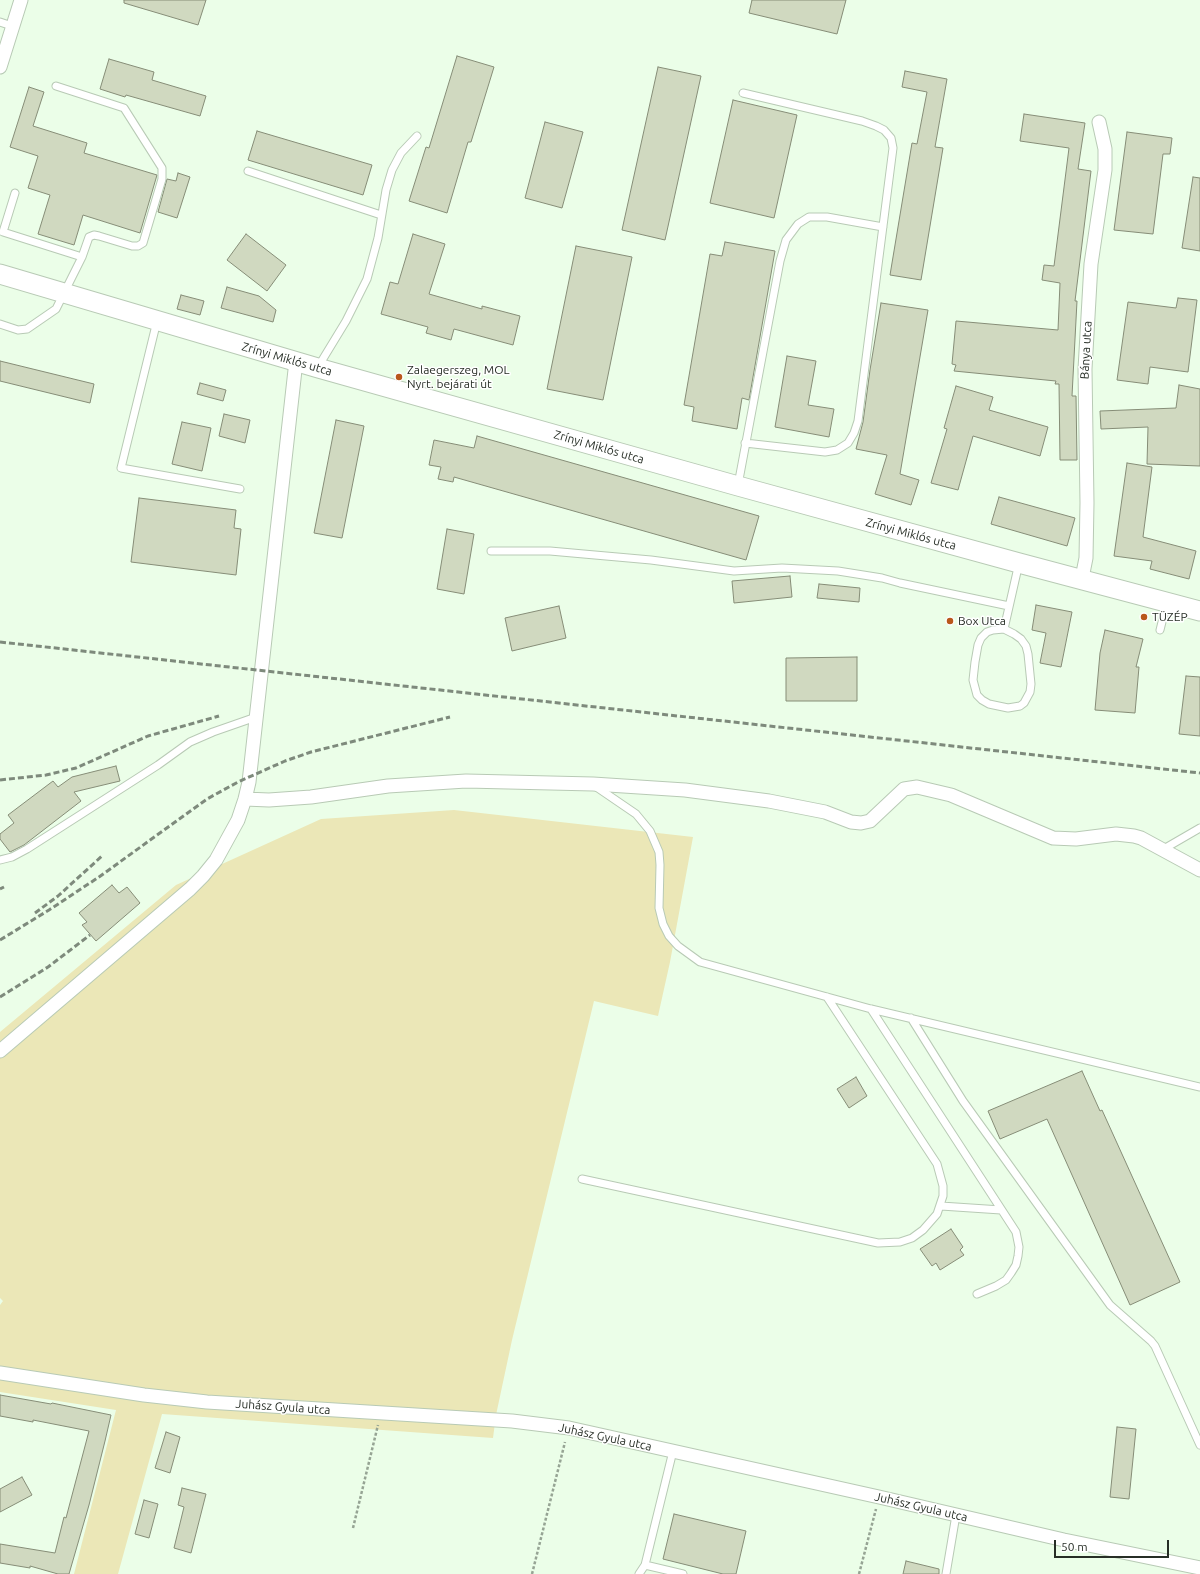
<!DOCTYPE html>
<html>
<head>
<meta charset="utf-8">
<style>
  body { margin:0 }
  #map { position:relative; width:1200px; height:1574px; overflow:hidden; background:#ebfee8; font-family:Ubuntu,sans-serif }
  canvas { display:block }
  .scale { position:absolute; left:1054px; top:1540px; width:115px; height:18px; box-sizing:border-box; border:2px solid #272e26; border-top:0; padding-left:5px; font-size:12px; line-height:14px; white-space:nowrap; color:#272e26; -webkit-text-stroke:3px #fff; paint-order:stroke }
</style>
</head>
<body>
<div id="map">
<canvas width="1200" height="1574"></canvas>
<div class="scale">50 m</div>
</div>
<script>
const ctx = document.querySelector('canvas').getContext('2d');
ctx.lineJoin = 'round';
function paint(path, color) {
  ctx.fillStyle = color;
  ctx.fill(path, 'evenodd');
}
function poly(rows) {
  const path = new Path2D();
  for (const r of rows) {
    path.moveTo(r[0], r[1]);
    for (let i = 2; i < r.length; i += 2) path.lineTo(r[i], r[i + 1]);
  }
  return path;
}
function stroke(path, color, width, dash) {
  ctx.strokeStyle = color;
  ctx.lineWidth = width;
  ctx.lineCap = dash ? 'butt' : 'round';
  ctx.setLineDash(dash || []);
  ctx.stroke(path);
}
function label(font, color, halo, rows, align = 'center') {
  ctx.font = font + ' Ubuntu,sans-serif';
  ctx.lineWidth = 3;
  ctx.setLineDash([]);
  ctx.textBaseline = 'middle';
  ctx.strokeStyle = halo;
  ctx.fillStyle = color;
  for (const [text, x, y, turn = 0] of rows) {
    ctx.save();
    ctx.translate(x, y);
    ctx.rotate((+turn || 0) * Math.PI / 180);
    ctx.textAlign = isNaN(turn) ? turn : align;
    if (halo) ctx.strokeText(text, 0, 0);
    ctx.fillText(text, 0, 0);
    ctx.restore();
  }
}
const green = poly([
  [454,810,693,837,670,962,658,1016,594,1001,512,1340,496,1415,493,1438,162,1414,118,1574,74,1574,116,1410,0,1392,0,1305,3,1301,0,1298,0,1032,176,885,321,819]
]);
const building = poly([
  [124,0,206,0,198,25,124,3,124,0],
  [752,0,846,0,837,34,749,13,752,0],
  [457,56,494,67,471,142,468,142,447,213,409,201,426,147,429,148,457,56],
  [109,59,154,72,152,80,206,96,200,116,126,95,125,97,100,89,109,59],
  [658,67,701,76,665,240,622,230,658,67],
  [905,71,947,79,935,147,943,148,921,280,890,275,912,143,917,144,927,92,902,87,905,71],
  [29,87,44,92,33,126,87,143,84,153,157,175,140,233,83,215,74,245,38,234,50,195,28,188,38,156,10,147,29,87],
  [733,100,797,115,774,218,710,203,733,100],
  [1024,114,1085,123,1078,169,1091,171,1075,301,1077,301,1072,396,1076,396,1077,460,1060,460,1059,384,1055,384,1056,381,954,371,956,365,952,364,956,321,1058,330,1060,283,1042,280,1044,265,1054,266,1069,148,1020,141,1024,114],
  [545,122,583,132,562,208,525,198,545,122],
  [257,131,372,165,363,195,248,160,257,131],
  [1127,132,1172,138,1170,154,1163,154,1153,234,1114,230,1127,132],
  [178,173,190,177,177,218,158,212,167,179,176,181,178,173],
  [1193,177,1200,178,1200,251,1182,248,1193,177],
  [246,234,286,265,267,291,227,260,246,234],
  [413,234,445,244,429,294,482,309,482,306,520,316,513,345,454,329,451,340,426,333,428,327,381,314,390,282,398,284,413,234],
  [725,242,775,251,749,400,742,398,737,429,692,421,694,407,684,405,710,254,722,256,725,242],
  [576,246,632,257,603,400,547,389,576,246],
  [227,287,259,296,276,310,273,322,221,308,227,287],
  [181,295,204,301,200,315,177,309,181,295],
  [1178,298,1197,300,1188,372,1150,367,1148,384,1117,380,1128,302,1176,308,1178,298],
  [881,303,928,310,900,474,919,480,911,505,875,494,887,455,856,449,863,422,870,370,881,303],
  [787,356,816,361,808,405,834,409,829,437,775,427,787,356],
  [0,361,94,384,90,403,0,381,0,361],
  [200,383,226,390,223,401,197,394,200,383],
  [1179,385,1200,389,1200,466,1147,464,1148,427,1101,429,1100,411,1176,408,1179,385],
  [956,386,993,397,989,410,1048,427,1040,456,973,436,958,490,931,483,947,429,944,428,956,386],
  [224,414,250,420,245,443,219,436,224,414],
  [336,420,364,426,342,538,314,533,336,420],
  [182,422,211,428,202,471,172,464,182,422],
  [477,436,759,516,746,560,454,477,453,482,438,479,441,467,429,465,434,440,474,448,477,436],
  [1127,463,1152,467,1143,537,1196,551,1189,579,1150,569,1152,561,1114,556,1127,463],
  [999,497,1075,518,1067,546,991,524,999,497],
  [139,498,236,510,234,528,241,529,236,575,131,562,139,498],
  [447,529,474,534,464,594,437,589,447,529],
  [790,576,792,597,734,603,732,581,790,576],
  [819,584,860,588,859,602,817,598,819,584],
  [1036,605,1072,612,1061,667,1040,663,1046,633,1032,630,1036,605],
  [559,606,566,638,512,651,505,618,559,606],
  [1105,630,1143,639,1136,667,1139,667,1135,713,1095,710,1100,653,1105,630],
  [857,657,857,701,786,701,786,658,857,657],
  [1186,676,1200,677,1200,736,1179,734,1186,676],
  [116,766,120,781,74,792,81,801,24,845,10,852,0,839,0,834,14,823,8,815,53,781,58,787,72,777,116,766],
  [112,885,119,893,127,887,140,903,96,941,82,925,87,922,79,913,112,885],
  [1082,1071,1100,1111,1102,1110,1180,1282,1130,1305,1047,1119,1000,1139,988,1111,1082,1071],
  [856,1077,867,1096,849,1108,837,1089,856,1077],
  [951,1229,963,1247,960,1250,964,1255,940,1270,936,1263,932,1266,920,1249,951,1229],
  [0,1395,51,1404,52,1403,111,1415,105,1441,89,1505,69,1574,58,1574,30,1566,30,1568,0,1563,0,1544,55,1553,64,1517,66,1518,89,1431,33,1420,33,1422,0,1416,0,1395],
  [1117,1427,1136,1429,1129,1499,1110,1497,1117,1427],
  [166,1432,180,1437,170,1473,155,1468,166,1432],
  [22,1477,32,1495,0,1512,0,1489,22,1477],
  [182,1488,206,1494,191,1553,174,1548,184,1507,178,1505,182,1488],
  [144,1500,158,1504,149,1538,135,1534,144,1500],
  [674,1514,746,1531,736,1574,723,1574,663,1559,674,1514],
  [906,1561,939,1569,939,1574,903,1574,906,1561]
]);
const path = poly([
  [353,1528,378,1425],
  [532,1574,565,1442],
  [859,1574,876,1509]
]);
const service = poly([
  [0,22,12,26],
  [743,93,862,121,876,126,884,130,891,138,893,148,858,421,854,433,848,443,837,450,825,452,745,443],
  [248,171,381,215],
  [15,193,3,232,82,257],
  [157,321,121,468,240,489],
  [0,324,18,330,27,329,56,309,82,257,89,237,94,235,99,236,132,246,138,246,143,243,162,179,162,168,124,108,56,86],
  [318,367,346,321,367,279,378,238,386,190,392,170,401,153,417,136],
  [738,485,780,261,786,240,798,224,809,217,827,217,883,227],
  [491,551,550,551,651,560,734,571,782,568,838,571,882,578,900,583,1009,606],
  [1004,629,1014,634,1021,639,1026,646,1028,654,1031,684,1030,692,1024,703,1020,706,1008,708,989,704,982,700,977,695,973,680,975,662,978,645,981,638,987,632,993,630,1004,629,1019,563],
  [1160,630,1167,602],
  [595,786,636,814,650,831,659,852,660,865,659,908,663,924,669,936,678,946,700,962,871,1009,1200,1087],
  [1162,850,1200,828],
  [0,860,12,857,27,849,158,765,190,742,213,732,256,717],
  [871,1009,1016,1232,1019,1247,1018,1256,1016,1265,1011,1273,1006,1280,996,1286,977,1294],
  [911,1018,963,1101,1110,1305,1151,1341,1155,1346,1200,1445],
  [582,1179,878,1243,900,1242,912,1238,923,1230,937,1214,943,1196,943,1186,937,1164,827,997],
  [941,1206,1001,1210],
  [645,1565,683,1574],
  [639,1574,645,1565,673,1451],
  [946,1574,956,1515]
]);
const minor = poly([
  [0,67,21,0],
  [1082,578,1086,558,1087,503,1085,369,1091,264,1105,170,1105,149,1099,122],
  [245,799,269,800,311,797,388,786,466,781,593,784,685,790,769,801,825,812,851,822,861,823,870,821,904,789,917,787,951,795,1053,838,1076,839,1116,834,1134,836,1141,838,1200,870],
  [0,1051,190,889,203,876,216,860,238,820,245,799,249,782,296,361],
  [0,1373,144,1395,207,1402,512,1421,569,1428,879,1497,1064,1540,1200,1568]
]);
const secondary = poly([
  [0,274,318,368,738,486,1019,563,1200,611]
]);
const rail = poly([
  [0,642,1200,773],
  [0,780,46,775,76,768,148,736,219,716],
  [0,889,4,887],
  [35,913,58,896,102,856],
  [0,940,49,910,99,877,207,799,238,782,285,761,311,752,450,717],
  [0,997,48,967,90,935]
]);
const markers = [
  [399,377,4,"#b9571b"],
  [1144,617,4,"#b9571b"],
  [950,621,4,"#b9571b"]
];
const streetNames = [
  ["Bánya utca",1086,350,-87],
  ["Zrínyi Miklós utca",287,359,16],
  ["Zrínyi Miklós utca",599,447,16],
  ["Zrínyi Miklós utca",911,534,15],
  ["Juhász Gyula utca",283,1407,4],
  ["Juhász Gyula utca",605,1437,12],
  ["Juhász Gyula utca",921,1507,13]
];
const poiNames = [
  ["Zalaegerszeg, MOL",407,370],
  ["Nyrt. bejárati út",407,384],
  ["TÜZÉP",1152,617],
  ["Box Utca",958,621]
];
paint(green, '#ebe7b7');
paint(building, '#d0d9c0');
stroke(building, '#868d77', 1);
stroke(service, '#b8cab5', 9);
stroke(minor, '#b8cab5', 15);
stroke(secondary, '#b8cab5', 21);
stroke(path, '#96a494', 2.5, [3, 2]);
stroke(service, '#fff', 7);
stroke(minor, '#fff', 13);
stroke(secondary, '#fff', 19);
stroke(rail, '#7e8a7c', 3, [6, 3]);
for (const [x, y, r, color] of markers) {
  const dot = new Path2D();
  dot.arc(x, y, r, 0, 2 * Math.PI);
  ctx.fillStyle = color;
  ctx.fill(dot);
  stroke(dot, '#fff', 1.5);
}
label('12px', '#272e26', '#fff', streetNames);
label('12px', '#272e26', '#fff', poiNames, 'left');
</script>
</body>
</html>
